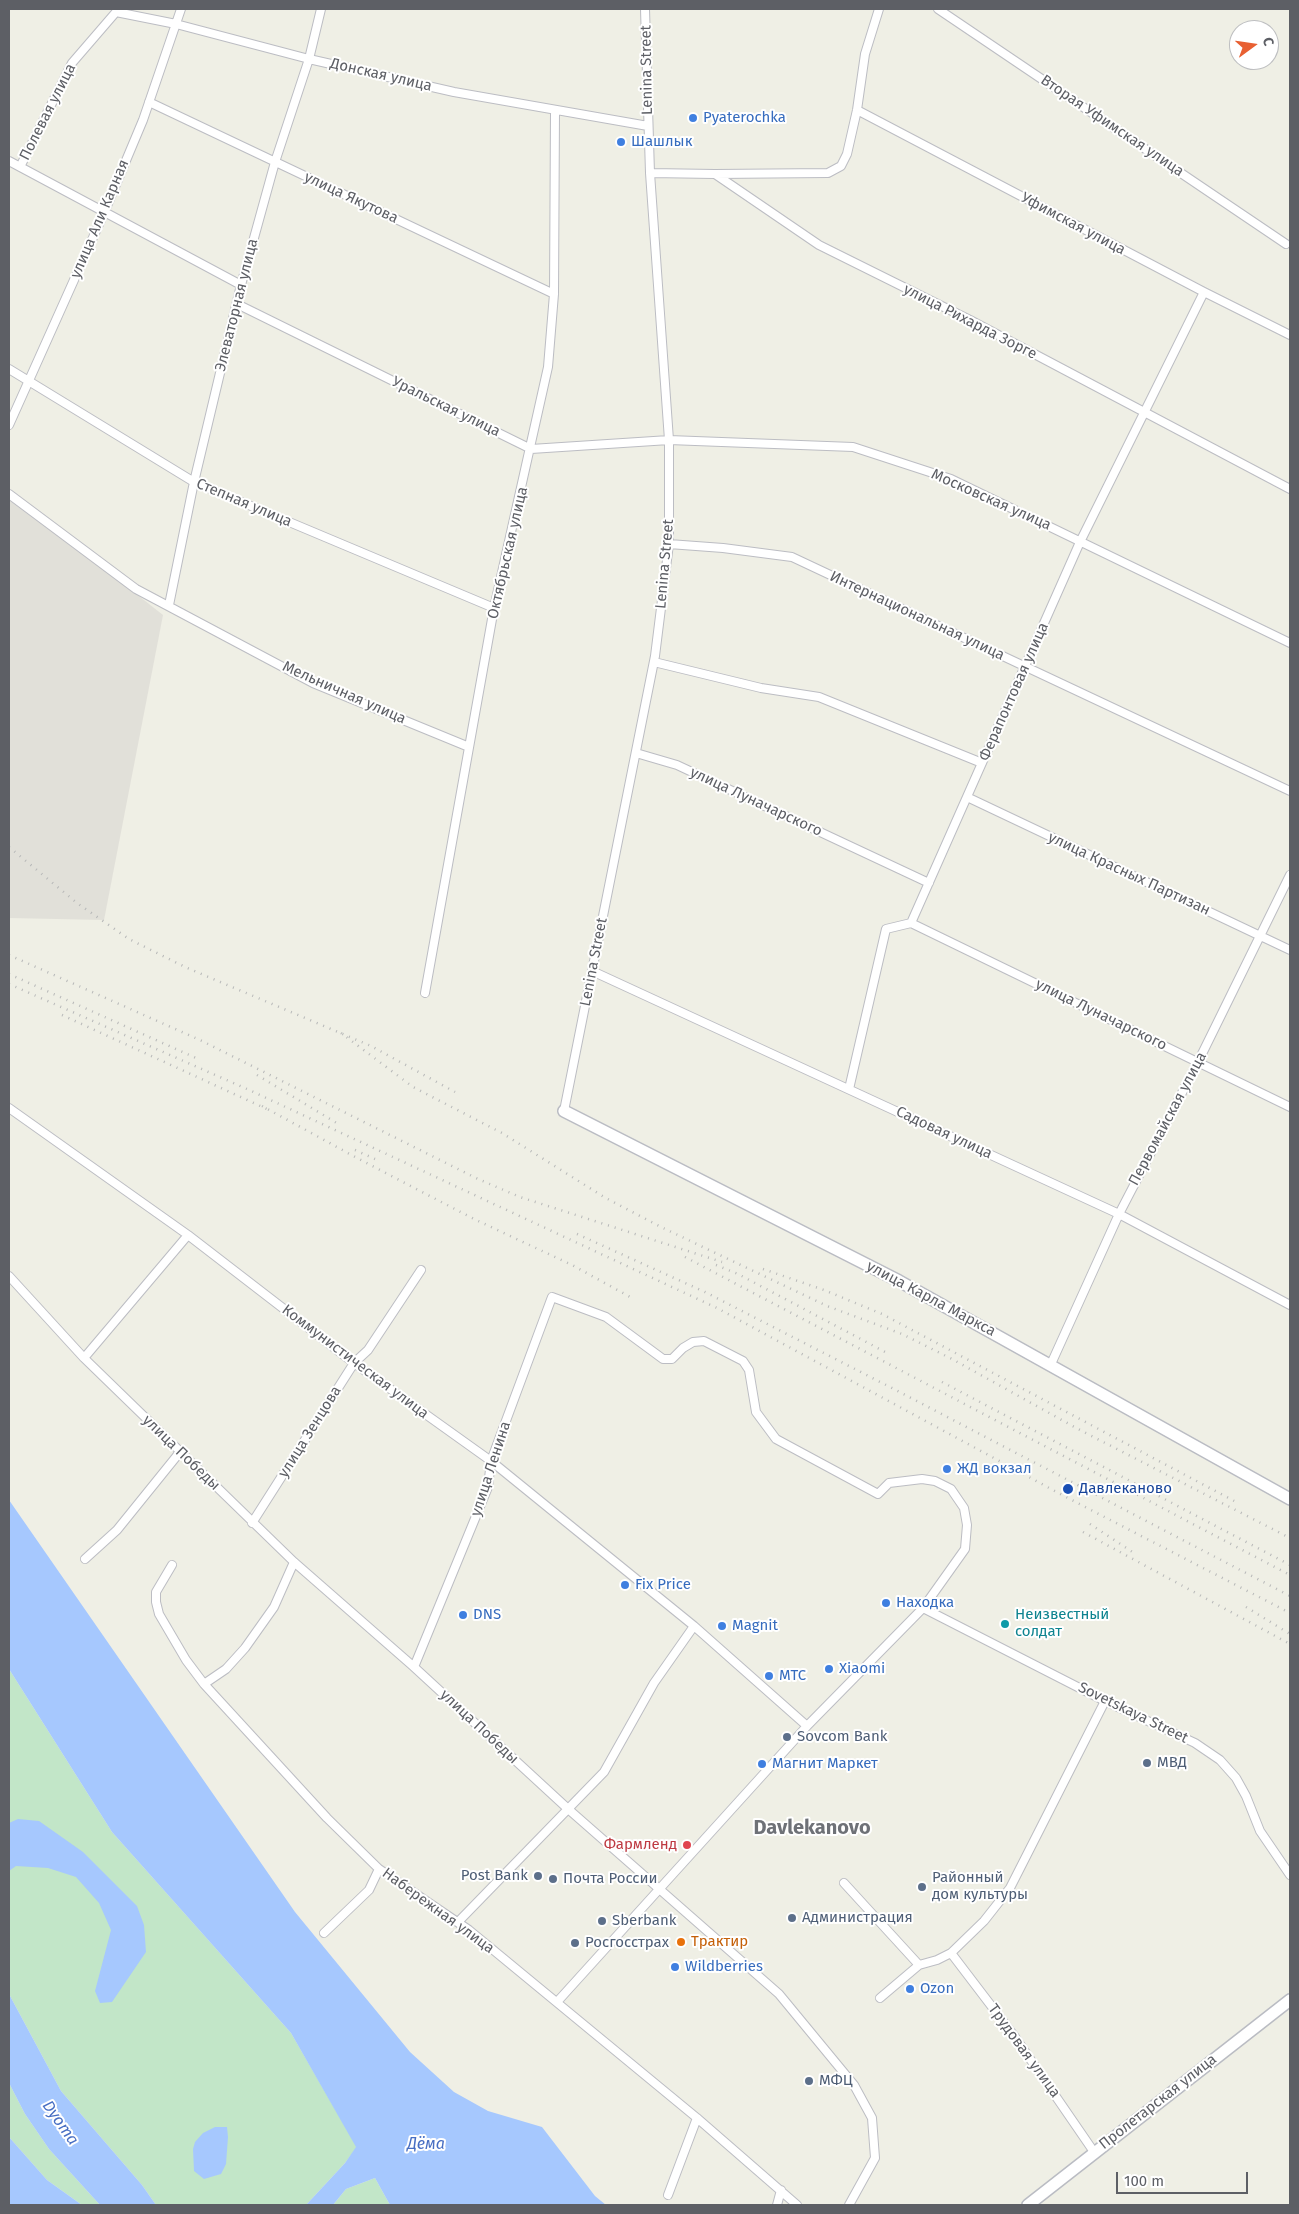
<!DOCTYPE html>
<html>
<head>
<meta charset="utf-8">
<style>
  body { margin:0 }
  #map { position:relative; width:1299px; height:2214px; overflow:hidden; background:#efefe5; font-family:"Fira Sans",sans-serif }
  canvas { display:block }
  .frame { position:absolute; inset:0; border:10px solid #5d5f65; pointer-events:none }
  .north { position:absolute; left:1229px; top:20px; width:50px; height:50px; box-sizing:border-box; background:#fff; border:1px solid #bebfc1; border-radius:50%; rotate:76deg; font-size:14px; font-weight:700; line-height:20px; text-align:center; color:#5d5f65 }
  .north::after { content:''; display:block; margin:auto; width:18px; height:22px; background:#e86032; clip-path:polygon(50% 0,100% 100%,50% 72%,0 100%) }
  .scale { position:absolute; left:1116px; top:2172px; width:132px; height:22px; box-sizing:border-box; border:2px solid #5d5f65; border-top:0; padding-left:6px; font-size:15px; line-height:18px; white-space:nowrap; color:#5d5f65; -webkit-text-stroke:4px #fff; paint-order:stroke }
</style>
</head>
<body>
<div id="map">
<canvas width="1299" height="2214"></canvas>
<div class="frame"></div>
<div class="north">С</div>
<div class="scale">100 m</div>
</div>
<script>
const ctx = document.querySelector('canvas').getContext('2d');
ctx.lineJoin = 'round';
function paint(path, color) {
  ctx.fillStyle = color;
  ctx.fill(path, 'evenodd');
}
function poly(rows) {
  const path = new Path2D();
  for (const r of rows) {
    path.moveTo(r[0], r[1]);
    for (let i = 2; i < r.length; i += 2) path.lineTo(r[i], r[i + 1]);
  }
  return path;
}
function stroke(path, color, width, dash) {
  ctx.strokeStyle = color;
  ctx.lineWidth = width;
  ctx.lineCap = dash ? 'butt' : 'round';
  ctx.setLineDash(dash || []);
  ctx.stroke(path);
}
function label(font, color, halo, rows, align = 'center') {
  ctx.font = font + ' "Fira Sans",sans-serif';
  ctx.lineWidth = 4;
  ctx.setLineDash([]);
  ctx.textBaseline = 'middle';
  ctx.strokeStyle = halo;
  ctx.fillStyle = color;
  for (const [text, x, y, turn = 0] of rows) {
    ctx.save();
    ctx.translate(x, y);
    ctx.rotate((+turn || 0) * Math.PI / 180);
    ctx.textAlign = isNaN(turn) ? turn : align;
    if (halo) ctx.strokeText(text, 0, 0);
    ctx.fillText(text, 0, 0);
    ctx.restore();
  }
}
const industrial = poly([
  [9,494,163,615,104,920,9,918]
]);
const green = poly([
  [9,1669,112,1832,291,2033,357,2147,345,2163,306,2205,156,2205,142,2185,61,2091,9,1994],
  [9,2083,25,2114,49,2149,100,2205,82,2205,47,2180,9,2137],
  [375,2178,390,2205,333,2205,346,2189]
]);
const water = poly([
  [9,1500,295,1912,410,2052,454,2092,488,2111,542,2127,595,2196,606,2205,390,2205,375,2178,346,2189,333,2205,306,2205,345,2163,356,2147,291,2033,112,1832,9,1669],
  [18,1819,39,1821,83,1852,137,1906,144,1925,146,1952,112,2002,100,2003,95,1991,111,1930,99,1903,76,1877,48,1868,16,1866,9,1871,9,1823],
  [9,1994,61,2091,142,2185,156,2205,100,2205,49,2149,25,2114,9,2083],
  [215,2127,227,2127,228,2137,226,2164,221,2174,204,2179,194,2171,193,2149,195,2142,203,2133],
  [9,2137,47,2180,82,2205,9,2205]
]);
const street = poly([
  [938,9,1286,244],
  [149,102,554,294],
  [857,110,1204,292,1290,335],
  [9,161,241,285],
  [20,167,72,63,116,12,176,24,309,59,454,92,648,126],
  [650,173,715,174,819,245,970,320,1290,489],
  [715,174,828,173,841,166,847,154,857,110,865,54,879,9],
  [237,304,531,449,669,440,853,447,951,479,1290,643],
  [9,369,194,482,494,608],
  [9,425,104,213,143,120,181,9],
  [9,494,136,589,313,683,469,747],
  [669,544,723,548,792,557,1290,791],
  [169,605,194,482,241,285,275,162,309,59,321,9],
  [654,662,761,688,819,697,982,763],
  [636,753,677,765,929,883],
  [967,797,1290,950],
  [911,923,1290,1107],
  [592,971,1119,1214,1290,1305],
  [425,993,494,608,548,367,554,294,555,111],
  [849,1089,886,929,911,923,1080,542,1204,292],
  [9,1108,188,1235,354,1363,491,1461,694,1626,807,1726],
  [564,1111,655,656,669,544,669,440,650,173,645,9],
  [9,1276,84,1358,294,1562,414,1667,567,1808,779,1994,854,2085,872,2118,875,2158,849,2205],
  [84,1358,188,1235],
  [1051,1364,1119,1214,1198,1062,1290,875],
  [252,1523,354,1363,368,1350,421,1270],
  [85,1559,117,1530,180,1452],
  [172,1565,156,1592,156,1602,159,1614,186,1660,204,1684,327,1818,379,1869,469,1930,697,2118,797,2205],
  [923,1608,1105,1701,1195,1743,1220,1760,1236,1778,1246,1796,1260,1831,1290,1875],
  [414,1667,488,1487,491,1461,552,1297,606,1317,663,1359,672,1359,683,1348,693,1342,704,1341,743,1361,749,1370,756,1412,776,1439,878,1494,889,1483,922,1479,935,1481,951,1489,964,1508,967,1525,965,1549,923,1608,807,1726,557,2002],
  [204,1684,226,1669,245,1648,274,1607,294,1562],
  [844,1883,919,1965],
  [458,1922,604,1772,654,1683,694,1626],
  [324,1933,369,1890,379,1869],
  [951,1953,1015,2037,1094,2152],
  [880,1998,919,1965,937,1960,951,1953,984,1921,1010,1888,1105,1701],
  [668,2195,697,2118],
  [777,2205,781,2190]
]);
const secondary = poly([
  [564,1111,899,1281,1290,1499],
  [1028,2205,1290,2000]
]);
const rail = poly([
  [9,847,77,903,129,939,185,967,371,1046,455,1092],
  [9,955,200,1040,478,1179,520,1197,722,1262],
  [9,974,196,1058],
  [9,984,247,1089,717,1308,1064,1496,1290,1613],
  [62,1015,269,1110],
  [341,1033,413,1087,502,1133,604,1197,661,1227,827,1306,902,1334,952,1359,1078,1429,1290,1538],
  [257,1075,340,1125],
  [262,1106,357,1158,474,1219,572,1265,632,1298],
  [355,1150,375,1159],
  [577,1234,705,1292,888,1386,1290,1596],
  [685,1257,1290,1575],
  [716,1265,738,1274,889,1354],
  [763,1269,824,1290,882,1314,1238,1503],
  [942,1382,1290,1565],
  [1090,1524,1134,1553],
  [1083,1532,1290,1644],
  [1246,1607,1290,1634]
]);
const markers = [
  [693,118,5,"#3f7fe0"],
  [621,142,5,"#3f7fe0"],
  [947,1469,5,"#3f7fe0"],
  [1068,1489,6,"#1a4fb4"],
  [625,1585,5,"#3f7fe0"],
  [886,1603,5,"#3f7fe0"],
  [463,1615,5,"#3f7fe0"],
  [1005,1624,5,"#0f9aa8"],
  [722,1626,5,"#3f7fe0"],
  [829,1669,5,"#3f7fe0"],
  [769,1676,5,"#3f7fe0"],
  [787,1737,5,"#5c6f8a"],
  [1147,1763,5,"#5c6f8a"],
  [762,1764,5,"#3f7fe0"],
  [687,1845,5,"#e0444e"],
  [538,1876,5,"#5c6f8a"],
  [553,1879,5,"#5c6f8a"],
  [922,1887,5,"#5c6f8a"],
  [792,1918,5,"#5c6f8a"],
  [602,1921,5,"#5c6f8a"],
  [681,1942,5,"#e8710a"],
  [575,1943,5,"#5c6f8a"],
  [675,1967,5,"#3f7fe0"],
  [910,1989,5,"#3f7fe0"],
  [809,2081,5,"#5c6f8a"]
];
const streetNames = [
  ["Lenina Street",647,70,-91],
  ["Донская улица",381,75,13],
  ["Полевая улица",48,112,-63],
  ["Вторая Уфимская улица",1112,126,34],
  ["улица Якутова",351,198,25],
  ["улица Али Карная",100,219,-67],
  ["Уфимская улица",1073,224,28],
  ["Элеваторная улица",237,305,-76],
  ["улица Рихарда Зорге",970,322,27],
  ["Уральская улица",446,407,26],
  ["Московская улица",991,500,24],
  ["Степная улица",244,503,23],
  ["Октябрьская улица",508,553,-77],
  ["Lenina Street",665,564,-85],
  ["Интернациональная улица",917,616,25],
  ["Ферапонтовая улица",1014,692,-66],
  ["Мельничная улица",344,693,24],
  ["улица Луначарского",756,802,25],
  ["улица Красных Партизан",1129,874,25],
  ["Lenina Street",594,962,-79],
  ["улица Луначарского",1101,1015,26],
  ["Первомайская улица",1168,1119,-62],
  ["Садовая улица",944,1133,25],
  ["улица Карла Маркса",931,1299,28],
  ["Коммунистическая улица",355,1362,37],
  ["улица Зенцова",310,1432,-58],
  ["улица Победы",181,1453,44],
  ["улица Ленина",491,1469,-72],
  ["Sovetskaya Street",1133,1713,26],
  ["улица Победы",479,1727,43],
  ["Набережная улица",438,1911,36],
  ["Трудовая улица",1024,2051,54],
  ["Пролетарская улица",1158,2102,-38]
];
const shopNames = [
  ["Pyaterochka",703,118],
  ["Шашлык",631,142],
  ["ЖД вокзал",957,1469],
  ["Fix Price",635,1585],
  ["Находка",896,1603],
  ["DNS",473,1615],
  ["Magnit",732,1626],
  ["Xiaomi",839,1669],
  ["МТС",779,1676],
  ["Магнит Маркет",772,1764],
  ["Wildberries",685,1967],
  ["Ozon",920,1989]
];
const transitNames = [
  ["Давлеканово",1079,1489]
];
const cultureNames = [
  ["Неизвестный",1015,1615],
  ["солдат",1015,1632]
];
const serviceNames = [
  ["Sovcom Bank",797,1737],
  ["МВД",1157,1763],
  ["Post Bank",528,1876,"right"],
  ["Районный",932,1878],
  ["дом культуры",932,1895],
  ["Почта России",563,1879],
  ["Администрация",802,1918],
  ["Sberbank",612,1921],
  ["Росгосстрах",585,1943],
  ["МФЦ",819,2081]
];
const healthNames = [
  ["Фармленд",677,1845]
];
const foodNames = [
  ["Трактир",691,1942]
];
const waterNames = [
  ["Dyoma",60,2123,55],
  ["Дёма",426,2145]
];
const districtNames = [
  ["Davlekanovo",812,1828]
];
paint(industrial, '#e1e0d9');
paint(green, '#c2e6c8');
paint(water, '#a6c8fe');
stroke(street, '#bcbdc3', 10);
stroke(secondary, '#babcc3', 14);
stroke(street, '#fff', 8);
stroke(secondary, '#fff', 11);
stroke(rail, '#b7b8b8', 2.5, [1, 6]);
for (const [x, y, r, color] of markers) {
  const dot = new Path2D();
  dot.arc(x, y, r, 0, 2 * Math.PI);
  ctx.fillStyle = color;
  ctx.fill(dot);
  stroke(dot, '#fff', 2);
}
label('15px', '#5d5f65', '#fff', streetNames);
label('15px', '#366cbe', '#fff', shopNames, 'left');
label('15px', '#164399', '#fff', transitNames, 'left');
label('15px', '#0d838f', '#fff', cultureNames, 'left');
label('15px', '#4e5e75', '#fff', serviceNames, 'left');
label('15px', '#be3a42', '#fff', healthNames, 'right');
label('15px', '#c56008', '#fff', foodNames, 'left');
label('italic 16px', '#476ec3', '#fff', waterNames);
label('bold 20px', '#6e7177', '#fff', districtNames);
</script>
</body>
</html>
